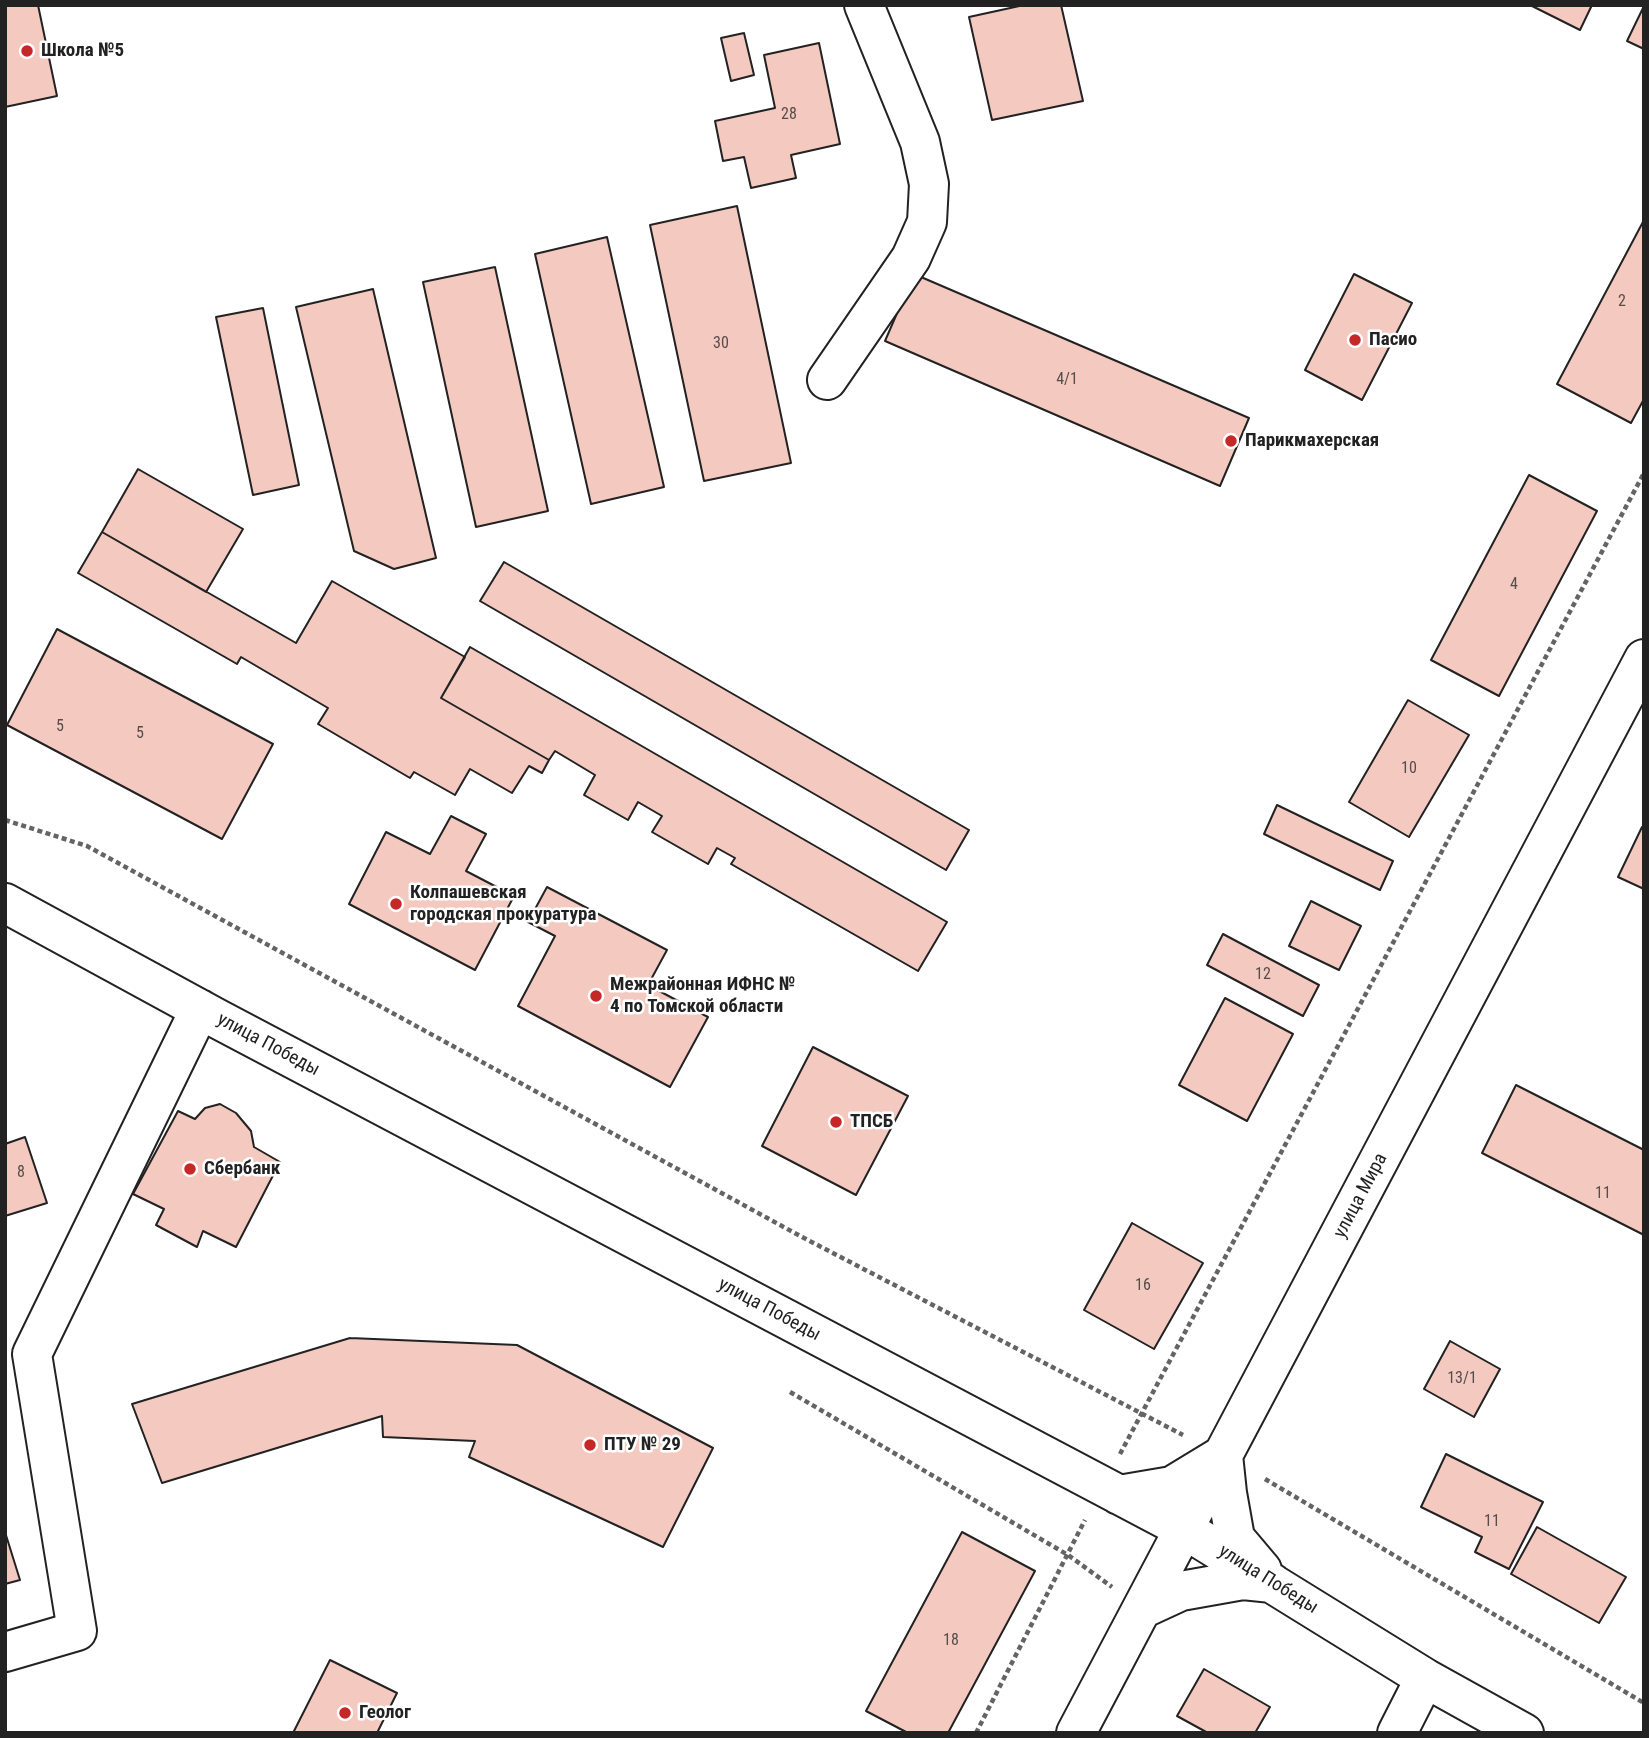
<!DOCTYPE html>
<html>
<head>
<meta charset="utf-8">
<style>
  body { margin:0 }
  #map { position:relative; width:1649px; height:1738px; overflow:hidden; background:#fff; font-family:"Roboto Condensed",sans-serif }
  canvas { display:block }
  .frame { position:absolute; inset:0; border:7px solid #222; pointer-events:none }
</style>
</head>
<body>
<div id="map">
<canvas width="1649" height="1738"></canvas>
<div class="frame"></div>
</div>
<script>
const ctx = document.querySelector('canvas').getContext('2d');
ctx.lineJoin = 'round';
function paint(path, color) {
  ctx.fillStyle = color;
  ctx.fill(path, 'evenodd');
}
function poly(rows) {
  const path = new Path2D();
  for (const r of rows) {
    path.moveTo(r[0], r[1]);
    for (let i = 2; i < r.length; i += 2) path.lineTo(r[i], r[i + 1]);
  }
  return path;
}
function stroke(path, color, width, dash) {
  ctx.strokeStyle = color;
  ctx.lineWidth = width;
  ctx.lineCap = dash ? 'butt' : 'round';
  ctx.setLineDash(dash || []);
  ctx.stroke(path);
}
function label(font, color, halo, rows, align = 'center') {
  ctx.font = font + ' "Roboto Condensed",sans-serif';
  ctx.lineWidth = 5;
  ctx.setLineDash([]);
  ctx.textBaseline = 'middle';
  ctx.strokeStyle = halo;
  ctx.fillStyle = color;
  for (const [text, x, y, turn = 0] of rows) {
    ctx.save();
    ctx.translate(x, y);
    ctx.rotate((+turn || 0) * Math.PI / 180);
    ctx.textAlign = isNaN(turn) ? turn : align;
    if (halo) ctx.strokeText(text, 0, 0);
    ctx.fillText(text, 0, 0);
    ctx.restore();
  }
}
const building = poly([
  [5,5,38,5,57,96,5,107,5,5],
  [1024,5,1061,5,1083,101,992,120,969,17,1024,5],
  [1530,5,1592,5,1580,30,1530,5],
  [1644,6,1644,49,1627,41,1644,6],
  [744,33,754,75,731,81,721,38,744,33],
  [819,43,840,144,791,155,796,178,751,188,744,157,723,161,715,121,775,108,764,55,819,43],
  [737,206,791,463,704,481,650,225,737,206],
  [1644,220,1644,399,1631,423,1557,384,1644,220],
  [607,237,664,487,591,504,535,254,607,237],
  [495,267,548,511,476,527,423,282,495,267],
  [914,274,1249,418,1220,486,885,341,914,274],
  [1354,274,1412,303,1362,400,1305,370,1354,274],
  [373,289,436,558,394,569,354,551,296,307,373,289],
  [263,308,299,485,253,495,216,317,263,308],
  [138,469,243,529,206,592,102,532,138,469],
  [1529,475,1597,511,1499,696,1431,660,1529,475],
  [102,532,296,643,332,581,465,657,441,698,549,760,542,773,529,766,512,793,470,769,455,795,414,772,410,778,318,724,328,708,241,657,237,664,78,573,102,532],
  [504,562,969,830,946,870,480,601,504,562],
  [57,629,273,744,222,839,7,725,57,629],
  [470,647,947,922,918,971,731,864,735,858,717,848,708,864,652,832,662,816,638,802,628,820,584,795,595,775,555,751,549,760,441,698,470,647],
  [1408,700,1469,735,1409,837,1349,802,1408,700],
  [1277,805,1393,861,1380,890,1264,834,1277,805],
  [451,816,486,834,466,871,514,896,475,970,349,904,386,832,430,854,451,816],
  [1642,827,1644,828,1644,889,1618,877,1642,827],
  [547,887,667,950,648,985,708,1017,670,1087,518,1006,555,936,528,922,547,887],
  [1311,901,1361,926,1339,970,1289,946,1311,901],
  [1223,934,1319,985,1303,1016,1207,965,1223,934],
  [1225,998,1293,1034,1247,1121,1179,1085,1225,998],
  [813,1047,908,1096,856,1195,762,1146,813,1047],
  [1516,1085,1644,1150,1644,1235,1482,1153,1516,1085],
  [220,1104,236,1113,251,1131,254,1147,280,1162,236,1247,203,1231,197,1247,156,1225,164,1209,133,1194,178,1111,195,1119,205,1108,220,1104],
  [25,1137,47,1203,5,1216,5,1144,25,1137],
  [1132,1223,1203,1263,1154,1349,1084,1310,1132,1223],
  [350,1338,517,1345,713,1448,663,1547,469,1457,475,1441,383,1437,382,1416,162,1483,132,1404,350,1338],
  [1450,1341,1500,1369,1474,1417,1424,1389,1450,1341],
  [1446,1454,1543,1502,1509,1569,1475,1552,1482,1537,1421,1507,1446,1454],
  [1537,1527,1626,1577,1599,1623,1511,1574,1537,1527],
  [5,1532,20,1580,5,1584,5,1532],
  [962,1532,1035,1571,948,1733,908,1733,866,1711,962,1532],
  [330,1660,397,1693,377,1733,293,1733,330,1660],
  [1204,1669,1270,1707,1255,1733,1208,1733,1177,1716,1204,1669]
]);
const path = poly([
  [5,820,87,846,802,1237,1183,1435],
  [790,1392,1068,1555,1112,1587],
  [1120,1454,1644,473],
  [1265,1479,1644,1703],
  [976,1733,1085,1520]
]);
const minor = poly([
  [827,380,911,258,927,222,929,184,920,142,864,5],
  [5,903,216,1018,1184,1529,1425,1678,1524,1733],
  [1119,1495,1172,1486,1223,1455,1227,1493,1235,1538,1262,1570],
  [1142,1609,1181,1591,1243,1580,1272,1583],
  [5,1652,77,1631,32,1354,200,1009],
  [1076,1733,1644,659],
  [1397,1733,1425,1678]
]);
const markers = [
  [27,51,7,"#c62828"],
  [1355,340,7,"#c62828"],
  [1231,441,7,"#c62828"],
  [396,904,7,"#c62828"],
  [596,996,7,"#c62828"],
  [836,1122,7,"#c62828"],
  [190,1169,7,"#c62828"],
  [590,1445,7,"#c62828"],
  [345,1713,7,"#c62828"]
];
const numberNames = [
  ["28",789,115],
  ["2",1622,302],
  ["30",721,344],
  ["4/1",1067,380],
  ["4",1514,585],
  ["5",60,727],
  ["5",140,734],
  ["10",1409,769],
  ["12",1263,975],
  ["8",21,1173],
  ["11",1603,1194],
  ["16",1143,1286],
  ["13/1",1462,1379],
  ["11",1492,1522],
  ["18",951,1641]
];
const poiNames = [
  ["Школа №5",41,51],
  ["Пасио",1369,340],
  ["Парикмахерская",1245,441],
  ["Колпашевская",410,893],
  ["городская прокуратура",410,915],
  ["Межрайонная ИФНС №",610,985],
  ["4 по Томской области",610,1007],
  ["ТПСБ",850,1122],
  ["Сбербанк",204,1169],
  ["ПТУ № 29",604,1445],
  ["Геолог",359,1713]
];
const streetNames = [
  ["улица Победы",268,1045,28],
  ["улица Мира",1361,1196,-62],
  ["улица Победы",769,1310,28],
  ["улица Победы",1268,1580,32]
];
paint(building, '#f3c9c0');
stroke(building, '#222', 2);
stroke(minor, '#222', 42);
stroke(path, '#646464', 4.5, [5, 3.5]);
stroke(minor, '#fff', 38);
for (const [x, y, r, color] of markers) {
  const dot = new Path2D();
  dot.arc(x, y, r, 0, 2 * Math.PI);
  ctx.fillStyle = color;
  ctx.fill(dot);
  stroke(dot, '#fff', 2.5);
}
label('16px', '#564c4a', null, numberNames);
label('bold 19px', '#222', '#fff', poiNames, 'left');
label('19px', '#222', '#fff', streetNames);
</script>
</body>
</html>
